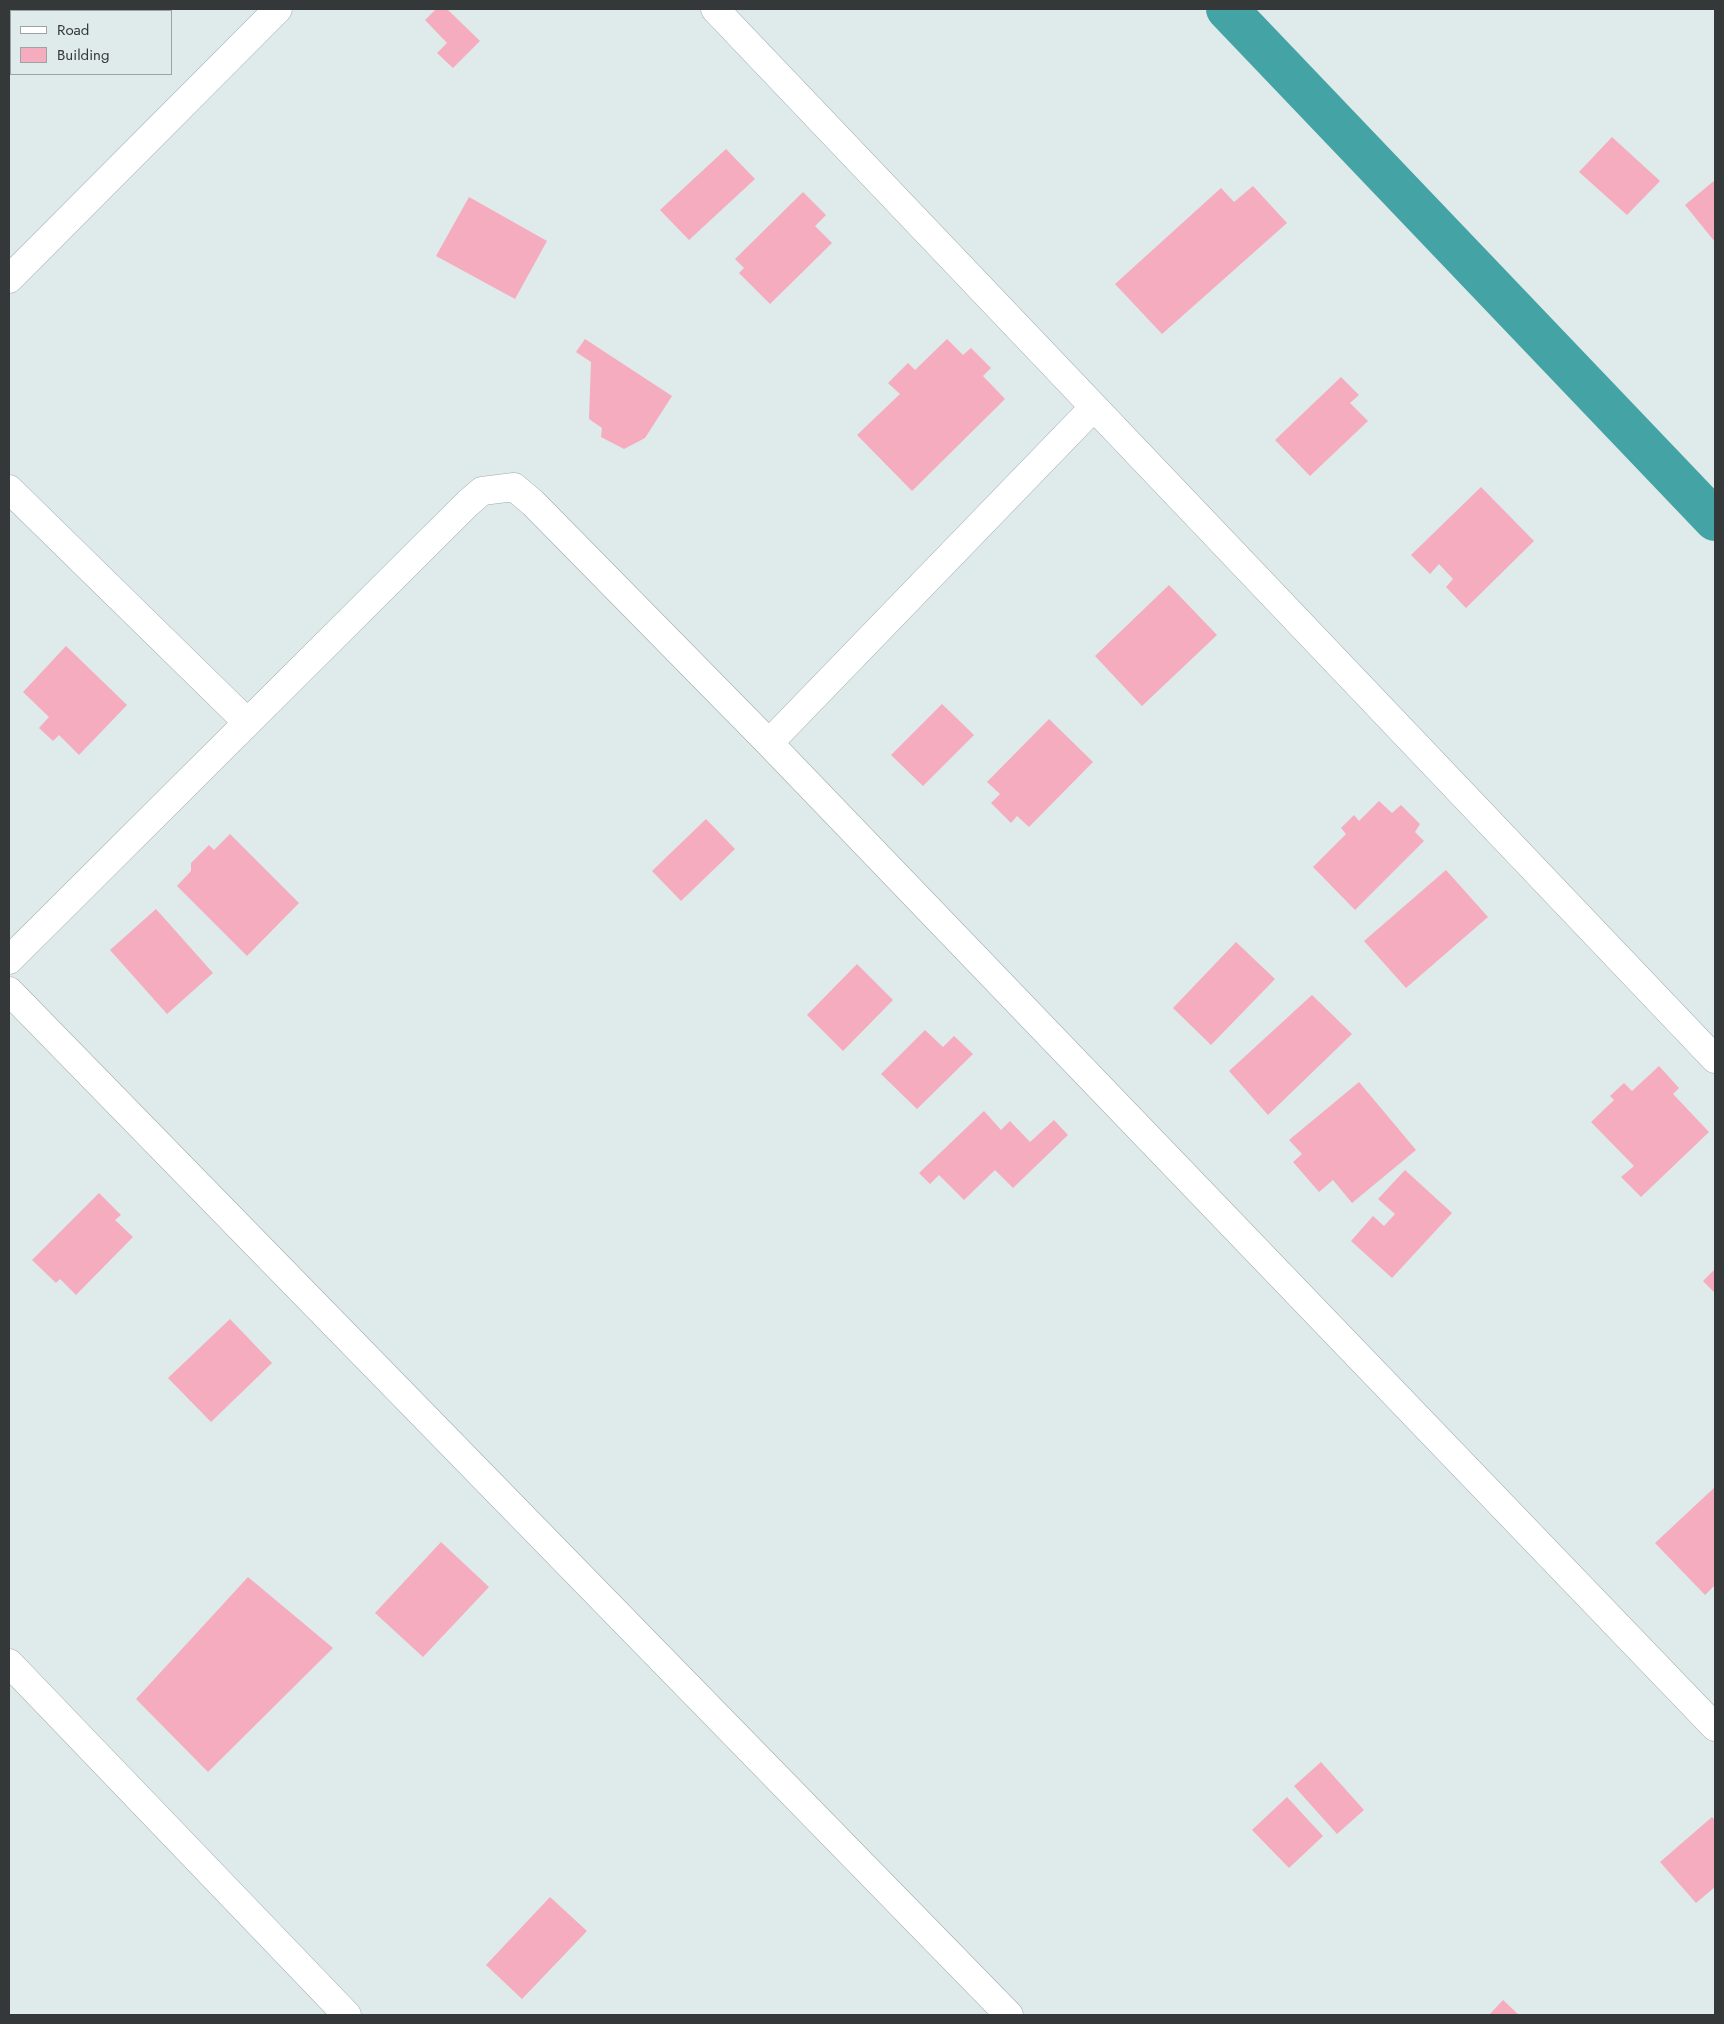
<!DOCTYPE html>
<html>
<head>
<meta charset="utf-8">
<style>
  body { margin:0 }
  #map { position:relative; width:1724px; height:2024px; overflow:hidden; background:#dfeaea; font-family:Jost,sans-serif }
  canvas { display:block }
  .frame { position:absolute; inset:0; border:10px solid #343838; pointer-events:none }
  .legend { position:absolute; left:10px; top:10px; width:162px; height:65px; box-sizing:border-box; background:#dfeaea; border:1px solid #9ba3a3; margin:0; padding:6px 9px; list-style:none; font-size:15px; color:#343838 }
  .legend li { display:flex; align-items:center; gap:10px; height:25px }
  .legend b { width:25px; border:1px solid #9ba3a3 }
</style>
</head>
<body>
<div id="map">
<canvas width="1724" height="2024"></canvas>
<div class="frame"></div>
<ul class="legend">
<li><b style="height:6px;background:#fff"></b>Road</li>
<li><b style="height:14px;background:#f5acbf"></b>Building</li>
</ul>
</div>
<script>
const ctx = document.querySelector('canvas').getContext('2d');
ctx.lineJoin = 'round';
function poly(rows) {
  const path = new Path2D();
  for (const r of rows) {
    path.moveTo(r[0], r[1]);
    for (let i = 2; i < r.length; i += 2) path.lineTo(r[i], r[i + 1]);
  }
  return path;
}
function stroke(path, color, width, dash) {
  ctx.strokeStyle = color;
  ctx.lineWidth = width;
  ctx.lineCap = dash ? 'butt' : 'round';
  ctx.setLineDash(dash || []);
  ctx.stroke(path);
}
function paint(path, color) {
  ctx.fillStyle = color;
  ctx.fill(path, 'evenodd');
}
const canal = poly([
  [1227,9,1715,520]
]);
const building = poly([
  [436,9,447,9,480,41,453,68,437,53,447,43,425,20],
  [1612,137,1660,181,1627,215,1579,172],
  [726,149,755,179,689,240,660,210],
  [1715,180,1715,242,1685,205],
  [1253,186,1287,223,1162,334,1115,284,1221,188,1234,202],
  [803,192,826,215,815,226,832,243,770,304,739,273,744,268,735,259],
  [469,197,547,241,515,299,436,256],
  [585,339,672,396,645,438,624,449,601,437,602,428,589,419,591,362,576,352],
  [947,339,963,355,971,348,991,368,983,376,1005,399,912,491,857,435,900,394,888,383,908,363,915,370],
  [1341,377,1359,395,1350,403,1368,421,1310,476,1275,440],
  [1481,487,1534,541,1466,608,1446,587,1453,579,1439,564,1430,574,1411,555],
  [1169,585,1217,635,1142,706,1095,656],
  [66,646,127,705,79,755,59,735,53,741,39,728,49,717,23,692],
  [942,704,974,735,923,786,891,755],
  [1049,719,1093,762,1029,827,1017,816,1011,823,991,803,1000,794,987,782],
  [1379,801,1392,813,1401,805,1420,824,1415,832,1424,841,1355,910,1313,867,1346,834,1341,828,1354,815,1359,821],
  [706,819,735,849,681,901,652,871],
  [230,834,299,903,247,956,177,886,191,871,191,863,209,845,214,850],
  [1446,870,1488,917,1406,988,1364,941],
  [156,909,213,973,167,1014,110,950],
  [1236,942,1275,979,1211,1045,1173,1008],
  [857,964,893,1000,843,1051,807,1015],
  [1312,995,1352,1034,1268,1115,1229,1071],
  [925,1030,943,1047,954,1036,973,1054,917,1109,881,1074],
  [1659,1066,1679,1088,1673,1094,1709,1132,1641,1197,1621,1177,1634,1166,1591,1122,1614,1100,1610,1096,1624,1083,1632,1091],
  [1359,1082,1416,1150,1352,1203,1333,1180,1319,1192,1293,1162,1302,1154,1289,1140],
  [984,1111,1001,1130,1010,1121,1030,1142,1054,1120,1068,1135,1013,1188,995,1170,964,1200,939,1175,930,1184,919,1173],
  [1405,1170,1452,1213,1392,1278,1351,1241,1373,1216,1384,1226,1395,1214,1378,1199],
  [99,1193,121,1215,115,1220,133,1237,76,1295,60,1279,56,1283,32,1260],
  [1715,1269,1715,1293,1703,1281],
  [230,1319,272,1363,211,1422,168,1378],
  [1715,1487,1715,1585,1705,1595,1655,1543],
  [441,1542,489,1587,423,1657,375,1613],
  [248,1577,333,1648,208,1772,136,1699],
  [1321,1762,1364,1810,1337,1834,1294,1786],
  [1287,1797,1323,1836,1289,1868,1252,1830],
  [1712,1817,1715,1820,1715,1887,1696,1903,1660,1862],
  [550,1897,587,1931,522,1999,486,1965],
  [1503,2000,1519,2015,1489,2015]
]);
const minor = poly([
  [715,9,1715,1059],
  [9,279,278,9],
  [9,489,247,722],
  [769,743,1094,407],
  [9,960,468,503,482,491,514,487,533,503,769,743,1715,1727],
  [9,991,1009,2015],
  [9,1663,347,2015]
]);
stroke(canal, '#44a3a4', 42);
paint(building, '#f5acbf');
stroke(minor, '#9ea9a9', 29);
stroke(minor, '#fff', 28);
</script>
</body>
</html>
